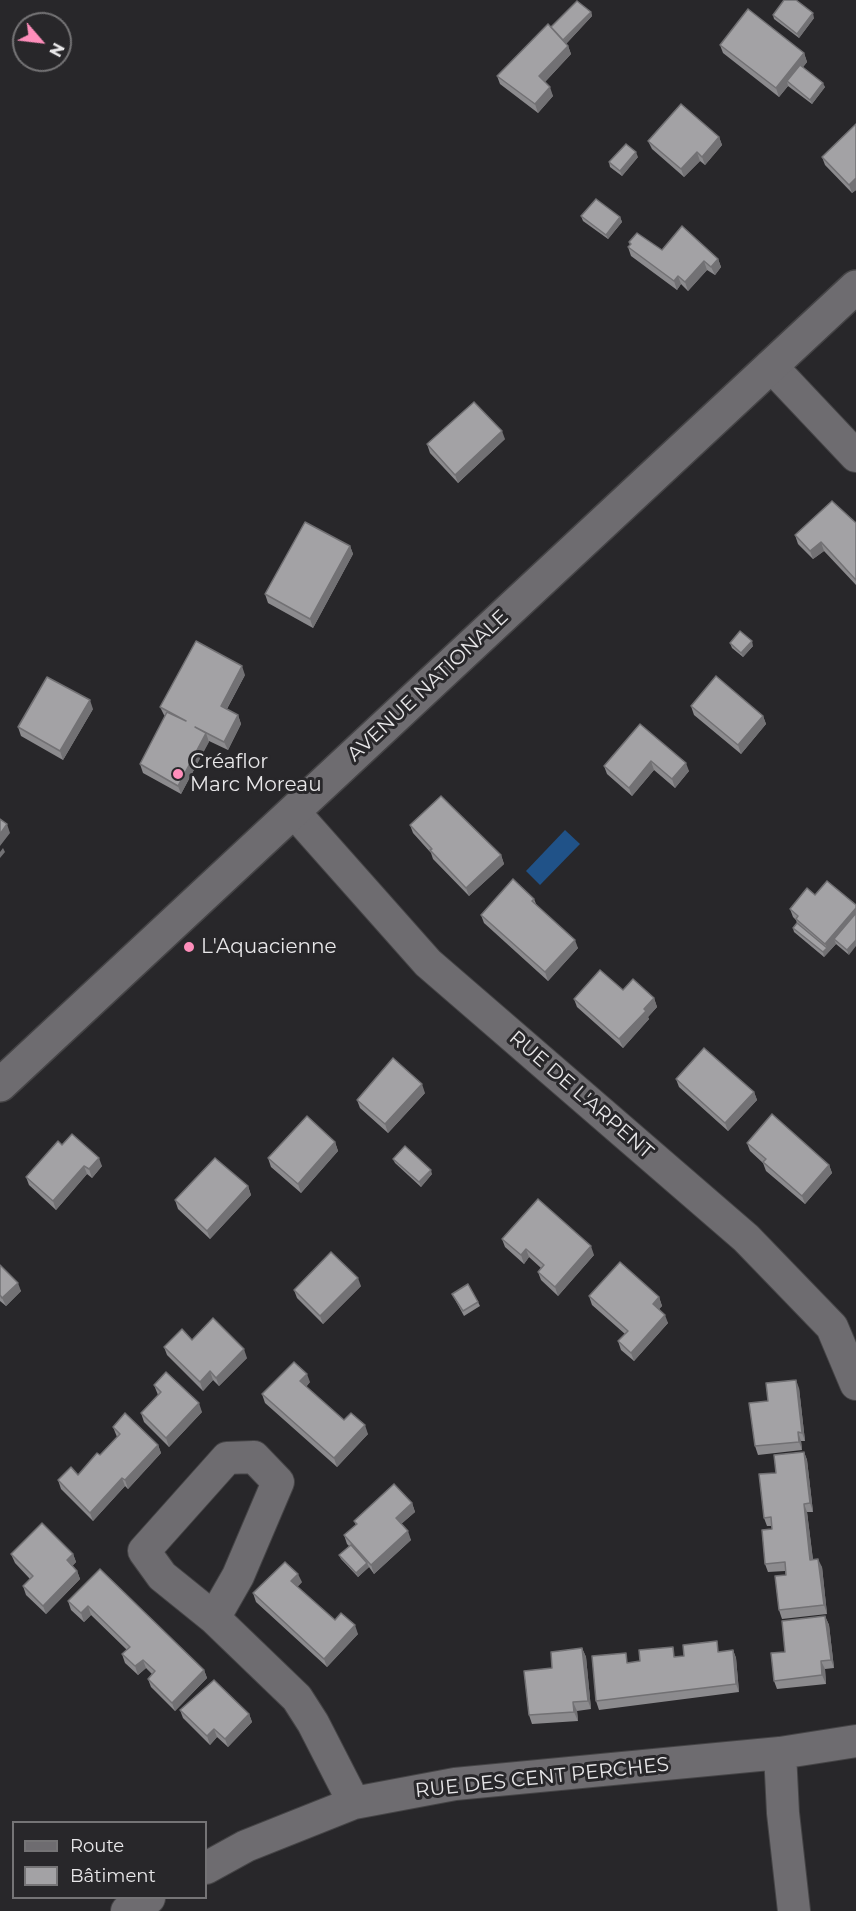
<!DOCTYPE html>
<html>
<head>
<meta charset="utf-8">
<style>
  body { margin:0 }
  #map { position:relative; width:856px; height:1911px; overflow:hidden; background:#28272a; font-family:Montserrat,sans-serif }
  canvas { display:block }
  .legend { position:absolute; left:12px; top:1821px; width:195px; height:78px; box-sizing:border-box; background:#28272a; border:2px solid #757476; margin:0; padding:8px 10px; list-style:none; font-size:18px; color:#e8e7e9 }
  .legend li { display:flex; align-items:center; gap:12px; height:30px }
  .legend b { width:30px; border:2px solid #757476 }
  .north { position:absolute; left:12px; top:12px; width:60px; height:60px; box-sizing:border-box; background:#28272a; border:2px solid #757476; border-radius:50%; rotate:118deg; font-size:16px; font-weight:700; line-height:24px; text-align:center; color:#e8e7e9 }
  .north::after { content:''; display:block; margin:auto; width:21px; height:27px; background:#fe8ebb; clip-path:polygon(50% 0,100% 100%,50% 72%,0 100%) }
</style>
</head>
<body>
<div id="map">
<canvas width="856" height="1911"></canvas>
<ul class="legend">
<li><b style="height:8px;background:#6e6c70"></b>Route</li>
<li><b style="height:16px;background:#a3a2a5"></b>Bâtiment</li>
</ul>
<div class="north">N</div>
</div>
<script>
const ctx = document.querySelector('canvas').getContext('2d');
ctx.lineJoin = 'round';
function paint(path, color) {
  ctx.fillStyle = color;
  ctx.fill(path, 'evenodd');
}
function poly(rows) {
  const path = new Path2D();
  for (const r of rows) {
    path.moveTo(r[0], r[1]);
    for (let i = 2; i < r.length; i += 2) path.lineTo(r[i], r[i + 1]);
  }
  return path;
}
function stroke(path, color, width, dash) {
  ctx.strokeStyle = color;
  ctx.lineWidth = width;
  ctx.lineCap = dash ? 'butt' : 'round';
  ctx.setLineDash(dash || []);
  ctx.stroke(path);
}
function label(font, color, halo, rows, align = 'center') {
  ctx.font = font + ' Montserrat,sans-serif';
  ctx.lineWidth = 6;
  ctx.setLineDash([]);
  ctx.textBaseline = 'middle';
  ctx.strokeStyle = halo;
  ctx.fillStyle = color;
  for (const [text, x, y, turn = 0] of rows) {
    ctx.save();
    ctx.translate(x, y);
    ctx.rotate((+turn || 0) * Math.PI / 180);
    ctx.textAlign = isNaN(turn) ? turn : align;
    if (halo) ctx.strokeText(text, 0, 0);
    ctx.fillText(text, 0, 0);
    ctx.restore();
  }
}
const water = poly([
  [565,830,580,844,540,885,526,871]
]);
const street = poly([
  [771,366,856,456],
  [294,812,428,963,746,1238,832,1327,856,1384],
  [214,1618,238,1576,278,1482,254,1457,227,1458,144,1551,162,1576,214,1618,297,1698,313,1723,354,1803],
  [780,1753,783,1813,794,1911],
  [206,1868,246,1846,354,1803,455,1784,780,1753,856,1741],
  [127,1911,149,1898]
]);
const secondary = poly([
  [0,1085,856,287]
]);
const wall = poly([
  [591,12,592,16,566,44,568,46,571,54,545,82,553,96,538,113,500,84,497,76],
  [773,15,814,18,799,38,774,19],
  [720,45,804,53,807,62,803,67,825,87,812,104,788,86,779,97,723,53],
  [856,124,856,190,852,193,825,165,822,157],
  [719,137,722,145,705,165,700,161,684,177,652,149,648,141],
  [638,157,622,176,610,167,609,162],
  [581,216,620,217,622,222,608,239,583,221],
  [629,242,662,250,718,259,721,267,715,275,707,270,688,291,681,284,677,290,631,256,628,247,630,245],
  [505,439,458,483,430,453,427,444],
  [856,523,856,585,824,551,813,559,798,544,795,535],
  [350,546,353,554,313,628,268,603,265,594],
  [730,643,753,646,743,657,732,648],
  [245,675,227,709,238,715,241,724,228,750,209,741,181,794,143,773,140,764,165,716,164,715,160,707],
  [691,706,763,716,766,724,741,754,694,715],
  [93,709,63,760,21,736,18,727],
  [640,724,689,771,675,788,654,770,632,796,607,774,604,766],
  [410,825,501,855,504,864,469,896,433,859,431,853,413,833],
  [827,881,849,955,836,944,824,957,794,932,793,928,797,923,796,920,793,917,790,909,815,895],
  [534,899,537,906,578,948,548,981,484,923,481,915],
  [654,998,657,1007,648,1017,649,1019,623,1048,577,1007,574,999],
  [676,1079,754,1092,757,1100,728,1131,679,1087],
  [425,1093,388,1133,360,1108,357,1100],
  [335,1142,338,1151,301,1193,271,1167,268,1158],
  [747,1143,829,1165,832,1173,805,1204,766,1171,763,1163,750,1151],
  [62,1145,102,1166,92,1178,87,1174,56,1210,29,1185,26,1177],
  [393,1159,432,1174,421,1187,395,1163],
  [248,1186,251,1195,210,1239,178,1209,175,1200],
  [502,1239,594,1255,558,1296,541,1280,538,1272,541,1268,529,1257,524,1264,505,1247],
  [0,1265,21,1291,6,1306,0,1301],
  [361,1286,323,1324,297,1298,294,1290],
  [452,1294,478,1302,480,1306,464,1316],
  [589,1296,659,1297,662,1306,659,1309,668,1323,634,1361,621,1350,618,1341,625,1334,592,1305],
  [192,1340,247,1358,219,1386,213,1380,203,1391,167,1355,164,1347],
  [310,1382,306,1387,344,1420,368,1434,337,1467,265,1403,262,1394],
  [154,1385,202,1412,169,1447,144,1422,141,1413,158,1395],
  [799,1388,805,1441,801,1441,802,1450,758,1455,755,1446,768,1401],
  [113,1427,158,1445,161,1453,128,1489,125,1486,93,1521,61,1489,58,1480,78,1475,100,1455,117,1437],
  [804,1452,807,1460,813,1512,807,1512,813,1560,822,1567,827,1614,782,1619,779,1610,786,1575,785,1571,768,1572,765,1564,772,1529,772,1526,767,1526,764,1518,776,1473],
  [412,1503,415,1512,401,1524,411,1540,374,1574,369,1567,358,1577,341,1559,339,1555,349,1546,347,1544,344,1535,356,1525,354,1521],
  [11,1554,73,1554,76,1562,72,1566,77,1571,80,1579,46,1614,26,1595,23,1586,30,1579,15,1563],
  [100,1569,204,1670,207,1678,175,1711,151,1687,148,1679,152,1674,146,1668,138,1675,125,1663,122,1654,127,1650,91,1615,84,1622,71,1610,68,1601],
  [302,1582,297,1587,335,1620,358,1634,327,1667,256,1602,253,1593],
  [825,1616,829,1625,834,1668,825,1669,826,1684,777,1689,774,1681,785,1652],
  [582,1648,586,1657,591,1709,577,1711,578,1721,532,1724,529,1715,552,1668],
  [733,1650,736,1658,739,1692,599,1710,596,1701,629,1662,629,1663],
  [180,1710,249,1714,252,1722,228,1747,217,1737,210,1745,183,1718]
]);
const shadedWall = poly([
  [591,12,592,16,564,46,562,42],
  [813,13,814,18,799,38,797,34],
  [568,46,571,54,542,85,539,76],
  [804,53,807,62,790,84,787,81,788,86,779,97,776,88],
  [823,83,825,87,812,104,810,100],
  [550,87,553,96,538,113,535,104],
  [719,137,722,145,705,165,702,157],
  [636,152,638,157,622,176,620,171],
  [697,152,700,161,684,177,681,169],
  [856,178,856,190,852,193,849,185],
  [620,217,622,222,608,239,606,235],
  [718,259,721,267,715,275,711,267],
  [704,261,707,270,688,291,685,282],
  [678,276,681,284,677,290,674,281],
  [502,431,505,439,458,483,455,475],
  [821,542,824,551,813,559,810,551],
  [350,546,353,554,313,628,310,619],
  [752,641,753,646,743,657,741,653],
  [242,666,245,675,224,714,221,706],
  [90,700,93,709,63,760,60,751],
  [238,715,241,724,228,750,224,742],
  [763,716,766,724,741,754,738,745],
  [206,733,209,742,181,794,178,786],
  [651,761,654,770,632,796,629,788],
  [686,763,689,771,675,788,672,779],
  [7,824,10,833,0,846,0,834],
  [3,848,5,852,0,858,0,852],
  [501,855,504,864,469,896,466,888],
  [856,908,856,920,834,939,836,944,824,957,823,952,827,948,825,944],
  [575,940,578,948,548,981,545,972],
  [856,940,856,946,849,955,847,950],
  [654,998,657,1007,648,1017,649,1019,623,1048,619,1039],
  [422,1084,425,1093,388,1133,385,1124],
  [754,1092,757,1100,728,1131,725,1123],
  [335,1142,338,1151,301,1193,298,1184],
  [99,1158,102,1166,92,1178,89,1169],
  [829,1165,832,1173,805,1204,802,1196],
  [84,1166,87,1174,56,1210,53,1201],
  [431,1170,432,1174,421,1187,419,1182],
  [248,1186,251,1195,210,1239,207,1231],
  [591,1246,594,1255,558,1296,555,1287],
  [526,1249,529,1257,524,1264,521,1255],
  [358,1278,361,1286,323,1324,320,1316],
  [18,1283,21,1291,6,1306,2,1298],
  [659,1297,662,1306,656,1312,653,1304],
  [665,1315,668,1323,634,1361,631,1353],
  [244,1349,247,1358,219,1386,216,1378],
  [210,1371,213,1380,203,1391,200,1382],
  [307,1374,310,1382,303,1390,300,1381],
  [796,1380,799,1388,805,1441,802,1433],
  [199,1403,202,1412,169,1447,166,1438],
  [365,1425,368,1434,337,1467,334,1458],
  [798,1432,801,1441,802,1450,799,1442],
  [158,1445,161,1453,128,1489,125,1480],
  [804,1452,807,1460,813,1512,810,1503],
  [122,1478,125,1486,93,1521,90,1513],
  [412,1503,415,1512,399,1526,396,1518],
  [804,1504,807,1512,814,1568,810,1560],
  [408,1531,411,1540,374,1574,371,1565],
  [73,1554,76,1562,70,1569,67,1560],
  [818,1559,822,1567,827,1614,824,1605],
  [367,1563,369,1567,358,1577,356,1573],
  [77,1571,80,1579,46,1614,43,1606],
  [298,1574,302,1582,294,1590,291,1581],
  [88,1606,91,1615,84,1622,81,1613],
  [825,1616,829,1625,834,1668,831,1660],
  [355,1625,358,1634,327,1667,324,1659],
  [582,1648,586,1657,591,1709,588,1701],
  [733,1650,736,1658,739,1692,736,1684],
  [143,1660,146,1668,138,1675,135,1666],
  [821,1661,825,1669,826,1684,822,1675],
  [204,1670,207,1678,175,1711,172,1703],
  [573,1702,577,1711,578,1721,574,1712],
  [249,1714,252,1722,228,1747,225,1739],
  [214,1729,217,1737,210,1745,207,1736]
]);
const building = poly([
  [784,0,796,0,813,13,797,34,773,15,784,0],
  [577,1,591,12,563,40,551,27,577,1],
  [748,9,804,53,776,88,720,45,748,9],
  [548,24,568,46,539,76,550,87,535,104,497,76,548,24],
  [800,65,823,83,810,100,787,81,800,65],
  [681,104,719,137,702,157,697,152,681,169,648,141,681,104],
  [856,124,856,178,849,185,822,157,856,124],
  [626,144,636,152,620,171,609,162,626,144],
  [596,199,620,217,606,235,581,216,596,199],
  [682,226,718,259,711,267,704,261,685,282,678,276,674,281,628,247,631,244,629,242,637,233,662,250,682,226],
  [474,402,502,431,455,475,427,444,474,402],
  [832,501,856,523,856,580,821,542,810,551,795,535,832,501],
  [305,522,350,546,310,619,265,594,305,522],
  [740,631,752,641,741,653,730,643,740,631],
  [196,641,242,666,221,706,238,715,224,742,195,727,206,733,178,786,140,764,167,712,186,721,160,707,196,641],
  [716,676,763,716,738,745,691,706,716,676],
  [47,677,90,700,60,751,18,727,47,677],
  [640,724,686,763,672,779,651,761,629,788,604,766,640,724],
  [441,796,501,855,466,888,430,850,432,849,410,825,441,796],
  [0,819,7,824,0,834,0,819],
  [513,879,534,899,532,901,575,940,545,972,481,915,513,879],
  [827,881,856,905,856,908,825,944,796,919,798,916,790,909,807,888,815,895,827,881],
  [856,913,856,940,847,950,834,939,856,913],
  [797,923,827,948,823,952,793,928,797,923],
  [600,970,623,990,633,979,654,998,644,1009,646,1011,619,1039,574,999,600,970],
  [704,1048,754,1092,725,1123,676,1079,704,1048],
  [393,1058,422,1084,385,1124,357,1100,393,1058],
  [772,1114,829,1165,802,1196,763,1162,766,1159,747,1143,772,1114],
  [307,1116,335,1142,298,1184,268,1158,307,1116],
  [72,1134,99,1158,89,1169,84,1166,53,1201,26,1177,58,1141,62,1145,72,1134],
  [405,1146,431,1170,419,1182,393,1159,405,1146],
  [215,1158,248,1186,207,1231,175,1200,215,1158],
  [538,1199,591,1246,555,1287,538,1272,544,1265,526,1249,521,1255,502,1239,538,1199],
  [331,1252,358,1278,320,1316,294,1290,331,1252],
  [620,1262,659,1297,653,1304,665,1315,631,1353,618,1341,628,1331,589,1296,620,1262],
  [0,1265,18,1283,2,1298,0,1295,0,1265],
  [468,1284,478,1302,463,1311,452,1294,468,1284],
  [213,1318,244,1349,216,1378,210,1371,200,1382,164,1347,182,1329,192,1340,213,1318],
  [294,1362,307,1374,300,1381,344,1420,351,1413,365,1425,334,1458,262,1394,294,1362],
  [166,1372,199,1403,166,1438,141,1413,161,1392,154,1385,166,1372],
  [796,1380,802,1433,798,1432,799,1442,755,1446,749,1403,768,1401,766,1383,796,1380],
  [125,1413,158,1445,125,1480,122,1478,90,1513,58,1480,71,1467,78,1475,97,1453,100,1455,120,1434,113,1427,125,1413],
  [804,1452,810,1503,804,1504,810,1560,818,1559,824,1605,779,1610,775,1576,786,1575,785,1562,765,1564,762,1530,772,1529,771,1517,764,1518,759,1474,776,1473,774,1455,804,1452],
  [394,1484,412,1503,396,1518,408,1531,371,1565,344,1535,357,1524,354,1521,394,1484],
  [42,1523,73,1554,67,1560,77,1571,43,1606,23,1586,33,1576,11,1554,42,1523],
  [351,1545,367,1563,356,1573,339,1555,351,1545],
  [285,1562,298,1574,291,1581,335,1620,341,1613,355,1625,324,1659,253,1593,285,1562],
  [100,1569,204,1670,172,1703,148,1679,155,1671,143,1660,135,1666,122,1654,130,1647,88,1606,81,1613,68,1601,100,1569],
  [825,1616,831,1660,821,1661,822,1675,774,1681,771,1653,785,1652,782,1621,825,1616],
  [717,1641,718,1652,733,1650,736,1684,596,1701,592,1656,626,1653,627,1663,640,1661,639,1650,673,1647,674,1657,684,1656,683,1645,717,1641],
  [582,1648,588,1701,573,1702,574,1712,529,1715,524,1671,552,1668,551,1652,582,1648],
  [214,1680,249,1714,225,1739,214,1729,207,1736,180,1710,214,1680]
]);
const markers = [
  [178,774,6,"#fe8ebb"],
  [189,947,6,"#fe8ebb"]
];
const streetNames = [
  ["AVENUE NATIONALE",428,686,-43],
  ["RUE DE L'ARPENT",581,1095,41],
  ["RUE DES CENT PERCHES",542,1778,-6]
];
const poiNames = [
  ["Créaflor",190,762],
  ["Marc Moreau",190,785],
  ["L'Aquacienne",201,947]
];
paint(water, '#205288');
stroke(street, '#454446', 34);
stroke(secondary, '#454446', 36);
stroke(street, '#6e6c70', 32);
stroke(secondary, '#6e6c70', 33);
paint(wall, '#8c8b8e');
paint(shadedWall, '#727174');
paint(building, '#a3a2a5');
stroke(building, '#727174', 1.5);
for (const [x, y, r, color] of markers) {
  const dot = new Path2D();
  dot.arc(x, y, r, 0, 2 * Math.PI);
  ctx.fillStyle = color;
  ctx.fill(dot);
  stroke(dot, '#28272a', 2);
}
label('20px', '#e8e7e9', '#28272a', streetNames);
label('20px', '#e8e7e9', '#28272a', poiNames, 'left');
</script>
</body>
</html>
